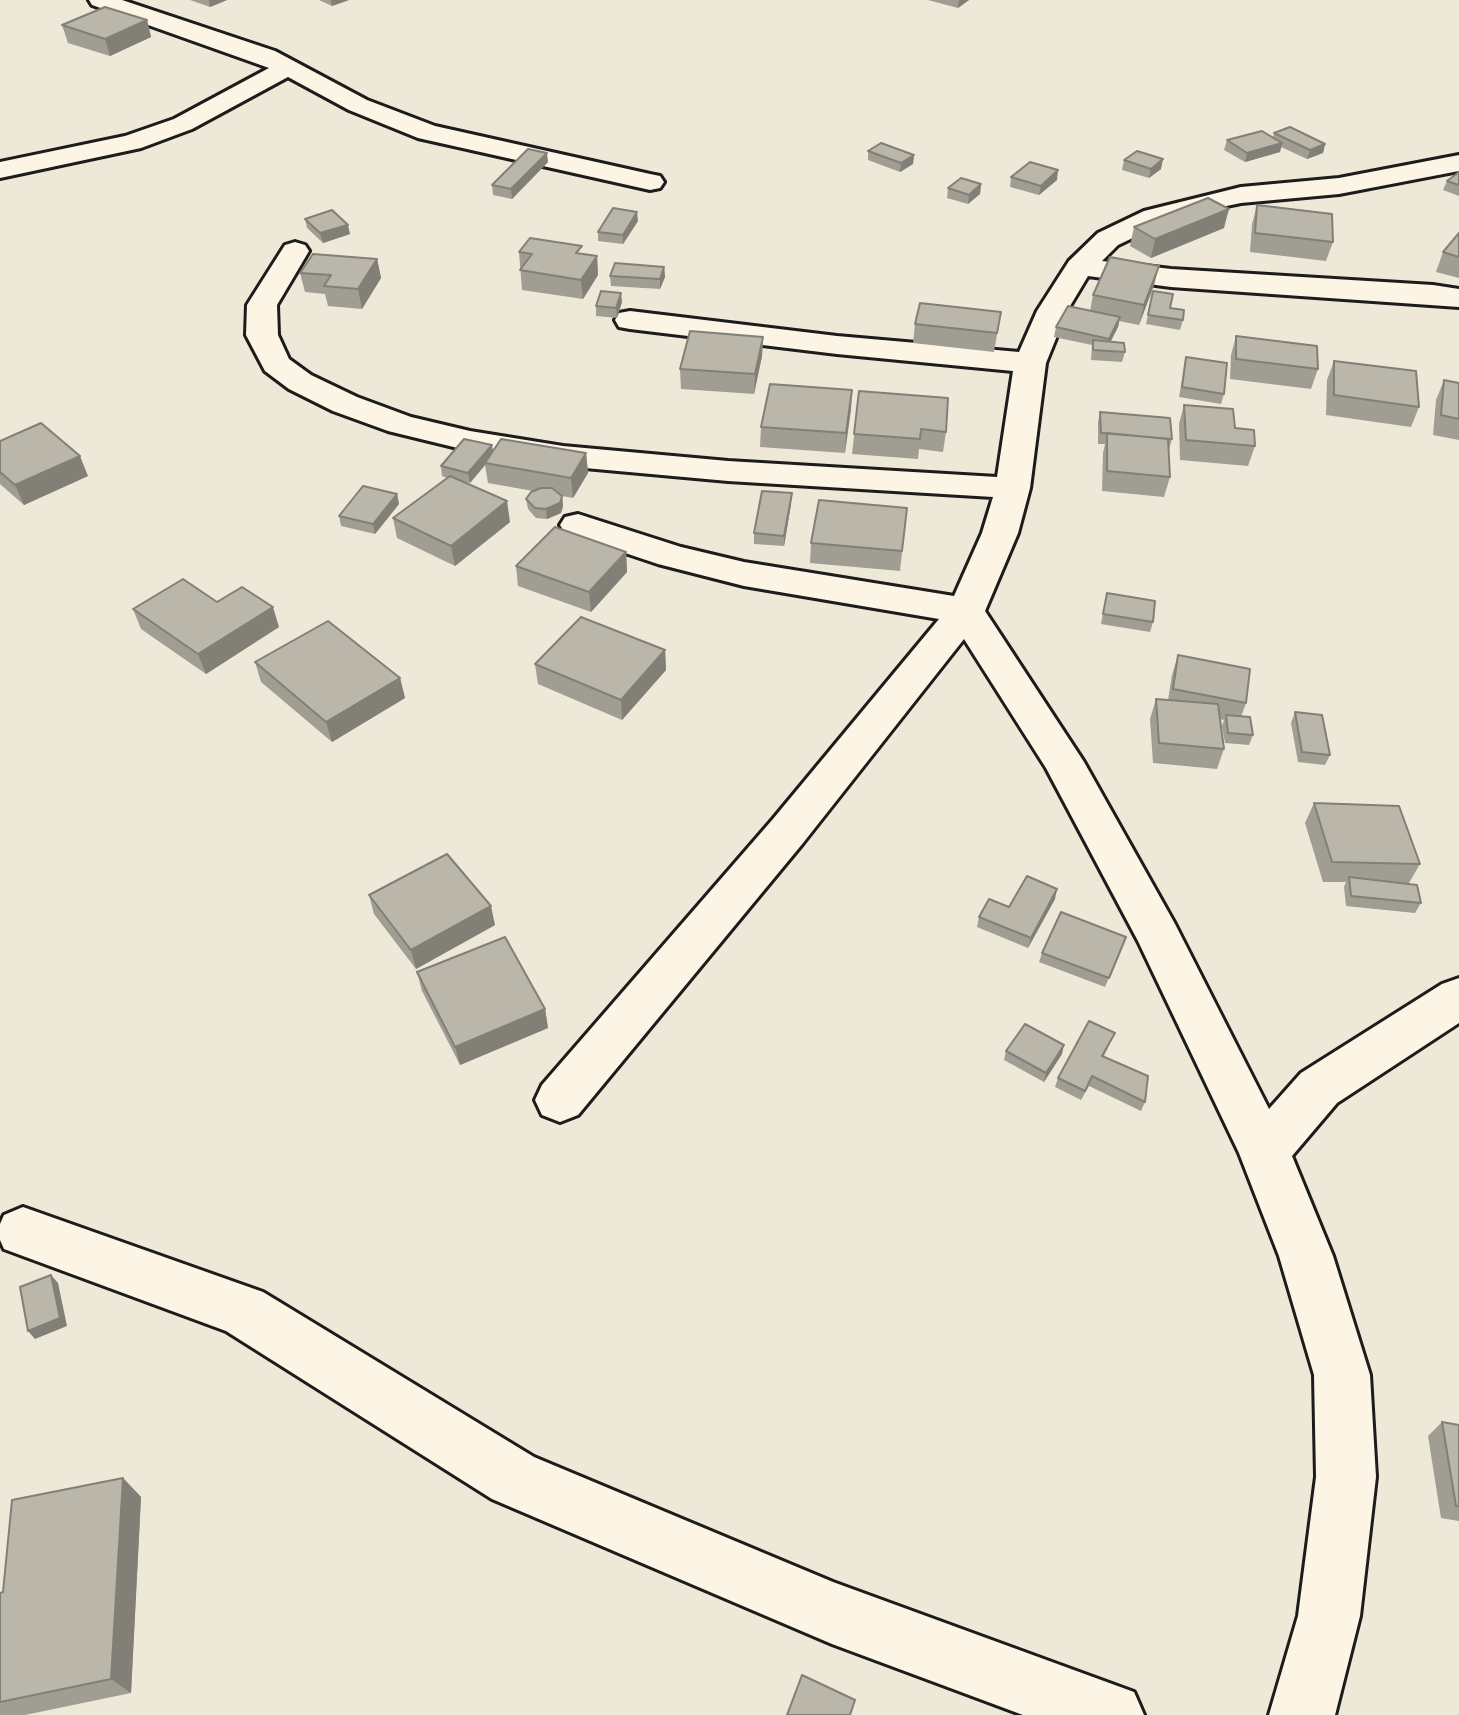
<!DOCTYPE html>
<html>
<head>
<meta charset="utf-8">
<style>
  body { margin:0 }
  canvas { display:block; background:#eee8d9 }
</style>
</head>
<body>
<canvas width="1459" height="1715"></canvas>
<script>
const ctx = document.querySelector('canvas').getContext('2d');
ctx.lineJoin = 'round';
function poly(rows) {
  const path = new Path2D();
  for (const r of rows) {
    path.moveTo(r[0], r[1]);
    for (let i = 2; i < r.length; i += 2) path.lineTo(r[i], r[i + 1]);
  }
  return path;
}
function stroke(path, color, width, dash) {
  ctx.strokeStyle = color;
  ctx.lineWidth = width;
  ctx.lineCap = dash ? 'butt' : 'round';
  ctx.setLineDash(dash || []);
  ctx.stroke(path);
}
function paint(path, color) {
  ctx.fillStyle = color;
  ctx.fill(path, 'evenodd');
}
const minor = poly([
  [89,0,122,0,275,51,367,100,435,126,650,174,660,176,664,182,660,188,650,190,418,138,349,110,288,77,192,129,141,148,0,178,0,162,125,136,174,119,269,68,92,5,89,0],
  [1459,155,1459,171,1339,194,1241,203,1202,211,1164,223,1118,245,1102,261,1171,269,1433,285,1459,289,1459,307,1171,287,1088,276,1067,311,1046,363,1030,488,1018,533,985,611,1084,762,1175,924,1269,1109,1301,1073,1442,984,1459,978,1459,1023,1337,1103,1292,1156,1333,1256,1370,1375,1376,1477,1360,1616,1335,1715,1269,1715,1298,1616,1316,1477,1314,1375,1279,1256,1239,1153,1138,941,1046,768,964,639,803,843,578,1115,560,1122,542,1115,535,1100,542,1085,773,819,939,619,744,586,658,564,565,533,560,525,565,517,578,514,681,547,744,562,954,596,982,533,993,497,728,481,563,466,470,451,388,431,333,411,289,389,265,371,246,335,247,305,285,245,295,242,305,245,309,251,277,305,278,335,289,359,311,375,357,397,411,417,470,431,563,446,728,461,997,477,1013,371,837,354,630,329,619,327,615,320,619,313,630,311,837,336,1019,352,1037,311,1069,261,1098,233,1144,211,1241,187,1339,178,1459,155],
  [23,1207,263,1292,534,1457,833,1582,1134,1692,1144,1715,1023,1715,832,1644,492,1499,226,1331,4,1249,0,1240,0,1224,4,1215,23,1207]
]);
const wall = poly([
  [190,0,227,0,210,7],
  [319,0,349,0,332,6],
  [928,0,969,0,958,8],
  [147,20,151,37,110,56,68,43,62,25],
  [1274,133,1325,144,1323,153,1307,159,1281,147,1280,152,1245,162,1224,150,1227,140,1273,137],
  [868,151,914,155,913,164,900,172,868,160],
  [1124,160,1161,169,1149,178,1122,170],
  [548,162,512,199,493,195,492,185],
  [1459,172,1459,196,1443,190,1447,181],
  [1011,177,1057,180,1039,195,1010,187],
  [981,184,980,194,968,204,947,198,948,188],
  [1257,205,1333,242,1326,261,1250,252,1252,224],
  [305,219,350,234,323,243,307,228],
  [638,221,623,244,598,241,598,232],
  [1134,227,1224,228,1151,258,1130,246],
  [1459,233,1459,278,1436,272,1443,252],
  [519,252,583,254,597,256,598,275,583,299,522,290],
  [377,259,381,278,362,309,328,306,325,294,305,292,300,273],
  [664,267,665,277,660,289,611,286,610,276],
  [1154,285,1139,325,1119,321,1118,327,1110,341,1125,352,1122,362,1091,360,1092,345,1054,337,1056,327,1090,311,1093,295],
  [1153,291,1183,320,1180,330,1146,324],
  [622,302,617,318,596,316,596,306],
  [1001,312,994,352,913,343,915,324],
  [1236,336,1318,369,1311,389,1230,379,1231,355],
  [763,337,762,356,754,394,681,389,680,369],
  [1186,357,1224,394,1221,404,1179,397],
  [1334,361,1419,407,1411,427,1326,415,1327,380],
  [1444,380,1459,383,1459,440,1433,435,1436,400],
  [852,390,845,453,760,447,761,427],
  [859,391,946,432,943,452,919,449,918,459,852,454],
  [1184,405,1235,428,1255,446,1248,466,1180,460,1179,424],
  [1100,412,1172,439,1169,449,1168,449,1170,477,1164,497,1102,491,1103,453,1105,444,1098,444,1098,422],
  [0,441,88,476,24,505,0,484],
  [492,445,493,451,586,453,588,473,573,498,562,496,563,506,561,513,547,519,536,518,528,509,526,499,533,491,488,483,485,465,470,483,462,481,510,522,455,566,397,538,393,518,447,478,442,476,441,466],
  [397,494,399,504,375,534,341,526,339,516],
  [791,504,784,546,754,544,754,533],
  [907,508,900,571,810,563,811,543],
  [626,552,627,572,591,612,518,586,516,566],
  [1107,593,1153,622,1150,632,1101,624],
  [217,602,279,627,206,674,141,629,133,609],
  [665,650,666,670,622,720,538,684,535,664],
  [1178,655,1246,703,1241,717,1253,735,1249,745,1225,743,1222,726,1224,720,1220,719,1224,749,1217,769,1153,763,1150,719,1156,699,1168,700,1172,675],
  [255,662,400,678,405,698,332,742,261,682],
  [1295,712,1330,755,1325,765,1298,762,1291,723],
  [1314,803,1420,864,1409,883,1421,903,1415,913,1346,906,1344,887,1346,882,1323,882,1305,823],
  [369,895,495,925,416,969,374,914],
  [1055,899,1028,948,977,927,979,917,1009,907],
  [1122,947,1105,987,1039,962,1042,953],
  [417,972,545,1009,548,1028,460,1065,422,991],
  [1115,1033,1104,1056,1145,1102,1141,1111,1089,1086,1081,1100,1055,1087,1058,1078],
  [1006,1051,1062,1054,1044,1082,1004,1060],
  [1442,1422,1459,1425,1459,1521,1441,1518,1428,1436],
  [123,1478,141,1497,131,1693,25,1715,0,1715,0,1593,3,1592]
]);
const shadedWall = poly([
  [209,0,227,0,210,7],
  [331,0,349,0,332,6],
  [959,0,969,0,958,8],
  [147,20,151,37,110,56,105,39],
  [1282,143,1280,152,1245,162,1247,153],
  [1325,144,1323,153,1307,159,1310,150],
  [547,153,548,162,512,199,511,189],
  [914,155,913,164,900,172,901,163],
  [1163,159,1161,169,1149,178,1151,169],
  [1058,170,1057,180,1039,195,1041,186],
  [981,184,980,194,968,204,969,195],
  [1229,209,1224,228,1151,258,1155,239],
  [637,212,638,221,623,244,623,235],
  [348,225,350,234,323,243,320,233],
  [597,256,598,275,583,299,581,280],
  [377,259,381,278,362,309,358,289],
  [1159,266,1154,285,1139,325,1144,305],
  [664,267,665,277,660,289,660,279],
  [621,293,622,302,617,318,616,308],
  [1120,317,1118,327,1107,349,1109,339],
  [763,337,762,356,754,394,755,374],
  [852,390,851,410,845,453,846,433],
  [492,445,493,455,485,463,485,465,470,483,468,473],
  [586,453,588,473,573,498,571,478],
  [80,456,88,476,24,505,15,485],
  [792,493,791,504,784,546,784,536],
  [397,494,399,504,375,534,373,524],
  [562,496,563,506,561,513,547,519,546,509],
  [507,501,510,522,455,566,451,546],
  [626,552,627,572,591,612,589,592],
  [273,607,279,627,206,674,198,654],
  [665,650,666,670,622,720,621,700],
  [400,678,405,698,332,742,326,722],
  [1057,889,1055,899,1028,948,1031,938],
  [491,906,495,925,416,969,411,950],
  [545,1009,548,1028,460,1065,455,1047],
  [1064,1045,1062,1054,1044,1082,1046,1073],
  [51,1275,58,1283,67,1326,35,1339,28,1331],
  [123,1478,141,1497,131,1693,111,1679]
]);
const building = poly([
  [105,7,147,20,105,39,62,25,105,7],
  [1290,127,1325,144,1310,150,1274,133,1290,127],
  [1262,131,1282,143,1247,153,1227,140,1262,131],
  [881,143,914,155,901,163,868,151,881,143],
  [528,149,547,153,511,189,492,185,528,149],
  [1137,151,1163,159,1151,169,1124,160,1137,151],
  [1030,162,1058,170,1041,186,1011,177,1030,162],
  [1459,172,1459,185,1447,181,1459,172],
  [961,178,981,184,969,195,948,188,961,178],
  [1208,198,1229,209,1155,239,1134,227,1208,198],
  [1257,205,1332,214,1333,242,1255,233,1257,205],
  [613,208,637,212,623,235,598,232,613,208],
  [332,210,348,225,320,233,305,219,332,210],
  [1459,233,1459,257,1443,252,1459,233],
  [530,238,582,246,576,253,597,256,581,280,520,270,532,254,519,252,530,238],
  [313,254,377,259,358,289,324,286,331,275,300,273,313,254],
  [1110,257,1159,266,1144,305,1093,295,1110,257],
  [615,263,664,267,660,279,610,276,615,263],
  [601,291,621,293,616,308,596,306,601,291],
  [1153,291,1173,294,1170,308,1184,310,1183,320,1148,315,1153,291],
  [920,303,1001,312,997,333,915,324,920,303],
  [1068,306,1120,317,1109,339,1056,327,1068,306],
  [690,331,763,337,755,374,680,369,690,331],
  [1236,336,1317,346,1318,369,1236,359,1236,336],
  [1093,340,1124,343,1125,352,1093,350,1093,340],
  [1186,357,1227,363,1224,394,1182,387,1186,357],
  [1334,361,1416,371,1419,407,1334,395,1334,361],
  [1444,380,1459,383,1459,419,1441,415,1444,380],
  [770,384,852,390,846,433,761,427,770,384],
  [859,391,948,398,946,432,921,429,920,439,854,434,859,391],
  [1184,405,1233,409,1235,428,1254,430,1255,446,1186,440,1184,405],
  [1100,412,1170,418,1172,439,1101,433,1100,412],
  [41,423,80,456,15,485,0,472,0,441,41,423],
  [1107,433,1168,439,1170,477,1107,471,1107,433],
  [464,439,492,445,468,473,441,466,464,439],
  [501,439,586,453,571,478,485,463,501,439],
  [450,476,507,501,451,546,393,518,450,476],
  [363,486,397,494,373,524,339,516,363,486],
  [541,488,552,488,562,496,560,503,546,509,535,508,526,499,531,492,541,488],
  [762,491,792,493,784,536,754,533,762,491],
  [819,500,907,508,902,551,811,543,819,500],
  [555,527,626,552,589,592,516,566,555,527],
  [183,579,217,602,242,587,273,607,198,654,133,609,183,579],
  [1107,593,1155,601,1153,622,1103,614,1107,593],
  [581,617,665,650,621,700,535,664,581,617],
  [328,621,400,678,326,722,255,662,328,621],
  [1178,655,1250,669,1246,703,1173,689,1178,655],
  [1156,699,1218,704,1224,749,1159,743,1156,699],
  [1295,712,1322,715,1330,755,1302,752,1295,712],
  [1226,715,1250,717,1253,735,1228,733,1226,715],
  [1314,803,1399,806,1420,864,1332,862,1314,803],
  [447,854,491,906,411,950,369,895,447,854],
  [1027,876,1057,889,1031,938,979,917,989,899,1009,907,1027,876],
  [1349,877,1417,885,1421,903,1351,896,1349,877],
  [1061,912,1126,937,1109,978,1042,953,1061,912],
  [505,937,545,1009,455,1047,417,972,505,937],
  [1089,1021,1115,1033,1102,1056,1148,1076,1145,1102,1092,1076,1085,1091,1058,1078,1089,1021],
  [1025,1024,1064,1045,1046,1073,1006,1051,1025,1024],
  [51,1275,60,1318,28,1331,20,1287,51,1275],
  [1442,1422,1459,1425,1459,1506,1456,1506,1442,1422],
  [123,1478,111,1679,0,1702,0,1593,3,1592,12,1500,123,1478],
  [802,1675,855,1700,850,1715,787,1715,802,1675]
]);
stroke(minor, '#1c1c1c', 6);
paint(minor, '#fcf5e5');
paint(wall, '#a09d92');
paint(shadedWall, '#827f77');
paint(building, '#bab6aa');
stroke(building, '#827f77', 2);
</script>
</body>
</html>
